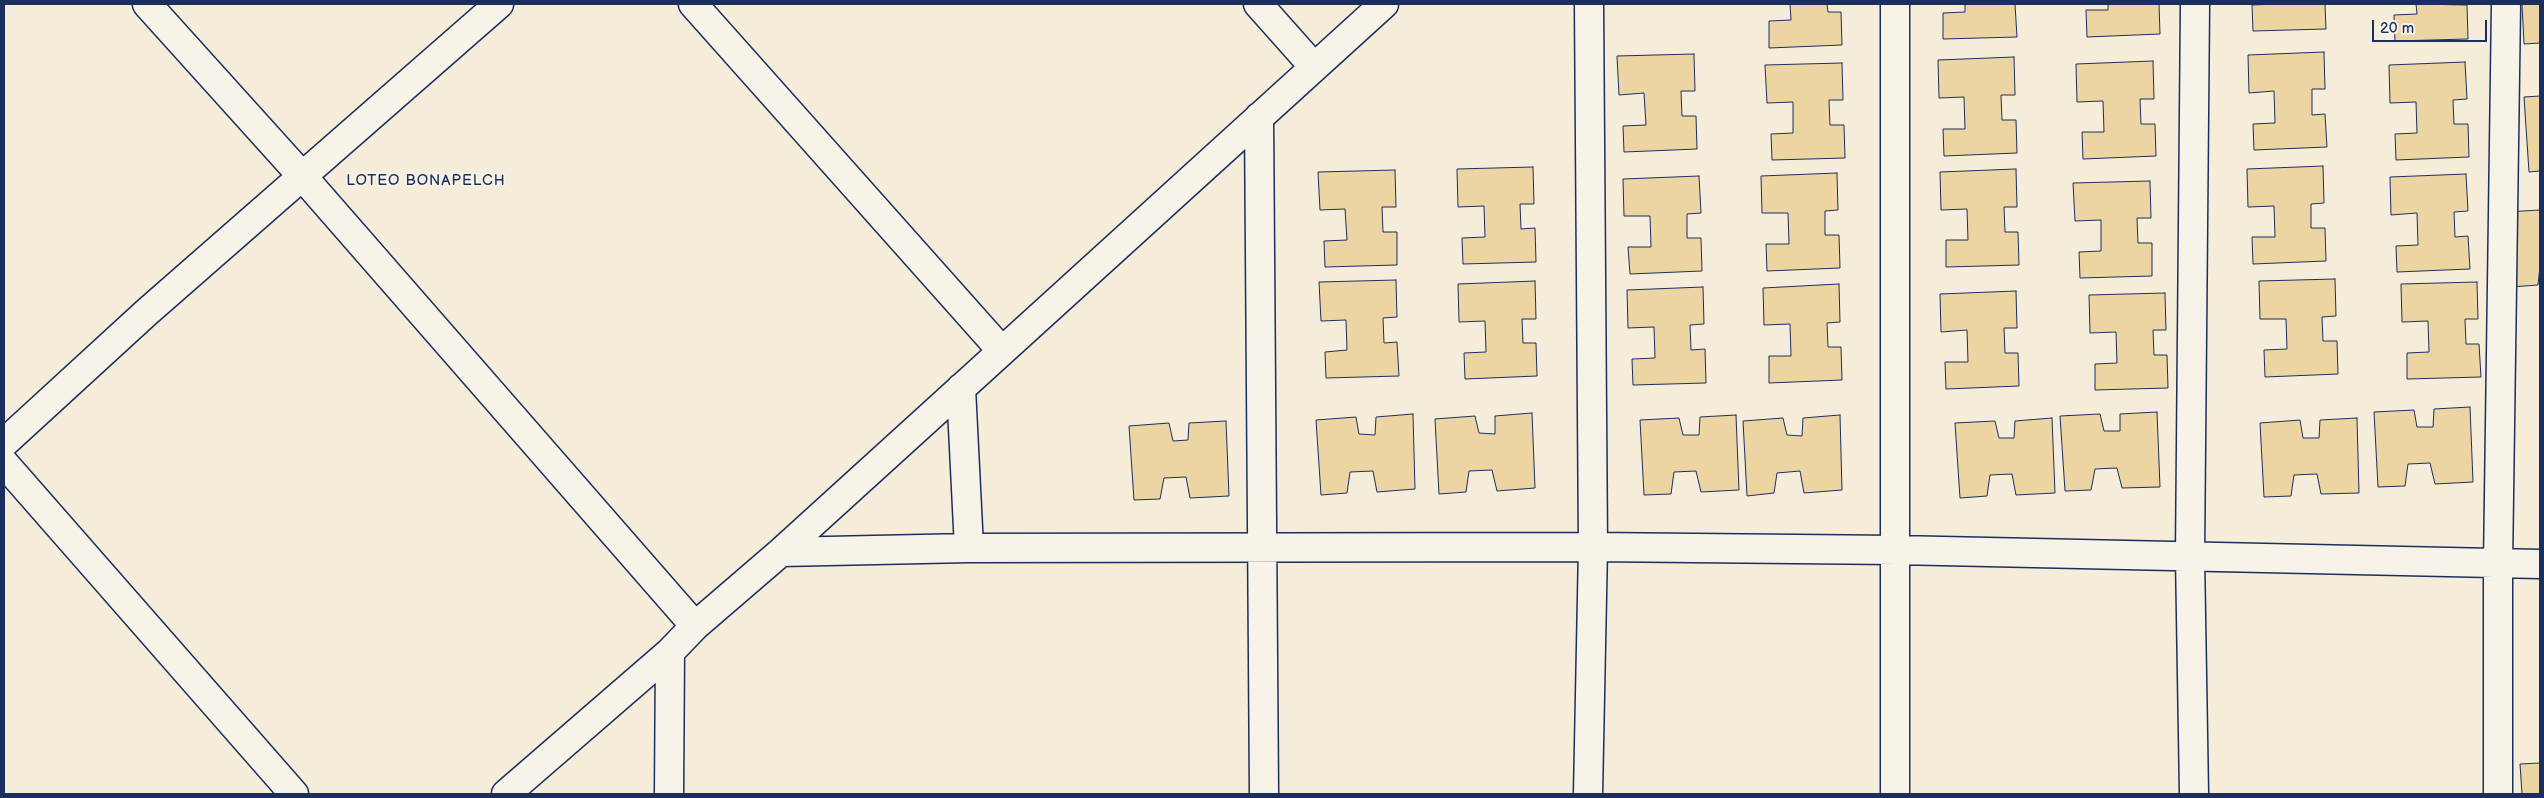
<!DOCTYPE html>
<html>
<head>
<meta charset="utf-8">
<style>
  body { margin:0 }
  #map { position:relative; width:2544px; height:798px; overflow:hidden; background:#f5edda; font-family:"Balsamiq Sans",sans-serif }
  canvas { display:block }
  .frame { position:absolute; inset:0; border:5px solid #1b2f5e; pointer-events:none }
  .scale { position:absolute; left:2372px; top:20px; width:115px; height:22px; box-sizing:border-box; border:2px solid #1b2f5e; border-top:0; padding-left:6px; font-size:15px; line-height:18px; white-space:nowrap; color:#1b2f5e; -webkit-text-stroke:4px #f7f3e8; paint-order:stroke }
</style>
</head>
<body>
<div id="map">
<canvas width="2544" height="798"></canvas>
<div class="frame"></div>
<div class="scale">20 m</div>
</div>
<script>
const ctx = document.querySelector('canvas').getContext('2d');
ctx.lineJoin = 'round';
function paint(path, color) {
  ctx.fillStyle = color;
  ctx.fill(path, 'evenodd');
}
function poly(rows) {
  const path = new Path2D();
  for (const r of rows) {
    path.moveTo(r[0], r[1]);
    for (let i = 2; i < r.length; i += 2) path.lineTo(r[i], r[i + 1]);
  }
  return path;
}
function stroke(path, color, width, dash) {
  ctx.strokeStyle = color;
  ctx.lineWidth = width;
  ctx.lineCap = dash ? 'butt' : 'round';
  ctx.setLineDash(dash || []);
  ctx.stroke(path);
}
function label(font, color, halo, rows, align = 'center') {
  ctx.font = font + ' "Balsamiq Sans",sans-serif';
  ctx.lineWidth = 4;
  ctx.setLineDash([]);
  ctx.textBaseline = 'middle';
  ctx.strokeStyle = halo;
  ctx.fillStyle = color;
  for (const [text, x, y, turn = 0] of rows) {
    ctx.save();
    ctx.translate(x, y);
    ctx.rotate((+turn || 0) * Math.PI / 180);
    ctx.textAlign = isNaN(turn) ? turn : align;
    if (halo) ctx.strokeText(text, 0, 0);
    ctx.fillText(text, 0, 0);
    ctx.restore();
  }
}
const building = poly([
  [1790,4,1827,4,1828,12,1841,12,1842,45,1769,48,1769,21,1791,20,1790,4],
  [1965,4,2015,4,2017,37,1943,39,1943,13,1965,12,1965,4],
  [2108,4,2159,4,2160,34,2087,37,2086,10,2108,10,2108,4],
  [2274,4,2325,4,2326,29,2253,31,2252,5,2274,4],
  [2416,4,2467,5,2468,39,2395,41,2394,15,2417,14,2416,4],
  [2522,4,2540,4,2540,43,2524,44,2522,4],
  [2324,52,2325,89,2312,89,2312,115,2325,114,2327,147,2254,150,2253,124,2275,123,2274,91,2249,93,2248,55,2324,52],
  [1694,54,1695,91,1681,91,1682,116,1696,116,1697,149,1624,152,1623,126,1646,125,1644,93,1619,95,1617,56,1694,54],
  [2014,57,2015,95,2001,95,2002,120,2016,120,2017,153,1944,156,1943,129,1965,129,1964,97,1939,98,1938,60,2014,57],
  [2153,61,2154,99,2140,99,2141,124,2155,124,2156,156,2083,159,2082,132,2104,132,2103,101,2077,102,2076,64,2153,61],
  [2465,62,2467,99,2453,100,2454,124,2468,124,2469,157,2396,160,2395,134,2417,133,2416,102,2390,103,2389,65,2465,62],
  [1842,63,1843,100,1829,100,1830,125,1844,125,1845,158,1772,160,1771,134,1793,133,1793,102,1767,103,1765,65,1842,63],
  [2540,96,2540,171,2529,172,2524,97,2540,96],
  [2323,166,2324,203,2311,204,2311,228,2325,228,2326,261,2253,264,2252,237,2275,237,2274,206,2248,207,2247,169,2323,166],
  [1533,167,1534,204,1520,204,1521,229,1535,228,1536,262,1463,264,1462,238,1485,237,1484,206,1458,207,1457,169,1533,167],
  [2016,169,2017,207,2004,207,2005,232,2018,232,2019,265,1946,267,1946,240,1968,240,1967,209,1941,210,1940,172,2016,169],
  [1395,170,1396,207,1382,207,1383,232,1397,232,1397,265,1325,267,1324,241,1347,240,1345,209,1320,210,1318,172,1395,170],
  [1837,173,1838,210,1825,211,1825,235,1839,235,1840,268,1767,271,1766,244,1789,244,1788,213,1762,213,1761,176,1837,173],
  [2466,174,2468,211,2454,212,2455,237,2468,236,2470,269,2397,272,2396,246,2418,245,2417,213,2391,215,2390,177,2466,174],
  [1699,176,1701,213,1687,214,1687,238,1701,238,1702,271,1630,274,1628,247,1651,247,1650,216,1624,216,1623,179,1699,176],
  [2150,181,2151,218,2137,218,2138,243,2152,243,2152,276,2080,278,2079,252,2101,251,2101,220,2075,221,2073,183,2150,181],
  [2540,210,2540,266,2538,285,2511,287,2506,212,2540,210],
  [2335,279,2336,316,2322,317,2323,341,2337,341,2338,374,2265,377,2264,350,2287,349,2286,319,2260,319,2259,281,2335,279],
  [1396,280,1397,317,1383,318,1384,343,1397,342,1399,376,1326,378,1325,352,1347,350,1346,320,1321,321,1319,282,1396,280],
  [1535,281,1536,319,1522,319,1523,343,1536,343,1537,376,1465,379,1464,353,1486,352,1485,321,1459,322,1458,284,1535,281],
  [2477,282,2478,319,2465,319,2466,344,2479,344,2481,377,2407,379,2407,353,2429,352,2428,321,2402,322,2401,284,2477,282],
  [1839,284,1840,322,1827,323,1828,347,1841,347,1842,380,1769,383,1769,356,1791,356,1790,324,1764,325,1763,288,1839,284],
  [1703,287,1704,324,1690,325,1691,350,1705,349,1706,383,1633,385,1632,359,1655,358,1654,327,1628,328,1627,290,1703,287],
  [2016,291,2017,328,2004,328,2005,353,2018,353,2019,386,1946,389,1945,362,1968,362,1967,330,1941,332,1940,294,2016,291],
  [2165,293,2166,330,2153,330,2154,355,2167,355,2168,388,2095,390,2095,364,2117,363,2116,332,2090,333,2089,295,2165,293],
  [2470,407,2473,482,2435,484,2430,463,2408,464,2405,486,2378,487,2374,412,2414,410,2417,427,2433,427,2434,409,2470,407],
  [2157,412,2160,487,2122,488,2117,468,2095,469,2091,490,2065,491,2060,416,2100,414,2104,431,2120,431,2120,414,2157,412],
  [1532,413,1535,488,1497,491,1492,470,1469,471,1466,492,1439,494,1435,419,1475,416,1479,433,1495,434,1495,416,1532,413],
  [1413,414,1415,489,1377,492,1373,471,1350,472,1347,493,1321,495,1316,420,1356,417,1359,434,1375,435,1376,417,1413,414],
  [1736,415,1739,490,1701,492,1696,471,1674,472,1671,494,1644,495,1640,420,1679,418,1683,435,1699,435,1700,417,1736,415],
  [1840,415,1842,490,1804,493,1800,471,1777,473,1774,493,1747,496,1743,421,1783,418,1787,435,1802,436,1803,418,1840,415],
  [2052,418,2055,493,2016,495,2012,474,1990,475,1987,496,1960,498,1955,423,1995,421,1999,438,2014,438,2015,421,2052,418],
  [2357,418,2359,493,2321,494,2317,474,2294,475,2291,496,2264,497,2260,423,2300,420,2303,438,2319,438,2320,420,2357,418],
  [1226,421,1229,496,1190,498,1186,477,1164,478,1160,499,1134,500,1129,426,1169,423,1173,441,1188,440,1189,423,1226,421],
  [2540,763,2540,794,2522,794,2520,764,2540,763]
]);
const street = poly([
  [147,4,303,177,695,626],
  [693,4,1002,351],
  [1258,4,1314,67],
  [1895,4,1895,794],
  [1259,117,1264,794],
  [961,388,969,548],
  [4,443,147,312,499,4],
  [4,463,294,794],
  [781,552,969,548,1593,547,1896,550,2540,564],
  [506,794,670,652,695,626,781,552,1384,4],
  [669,794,670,652],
  [1588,794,1593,547,1589,4],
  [2194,794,2190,556,2195,4],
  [2498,794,2498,565,2506,4]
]);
const neighbourhoodNames = [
  ["LOTEO BONAPELCH",426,181]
];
paint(building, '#edd4a3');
stroke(building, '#1b2f5e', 1);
stroke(street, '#1b2f5e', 31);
stroke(street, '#f7f3e8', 28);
ctx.letterSpacing = '1px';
label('15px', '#1b2f5e', '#f7f3e8', neighbourhoodNames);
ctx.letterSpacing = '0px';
</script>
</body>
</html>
